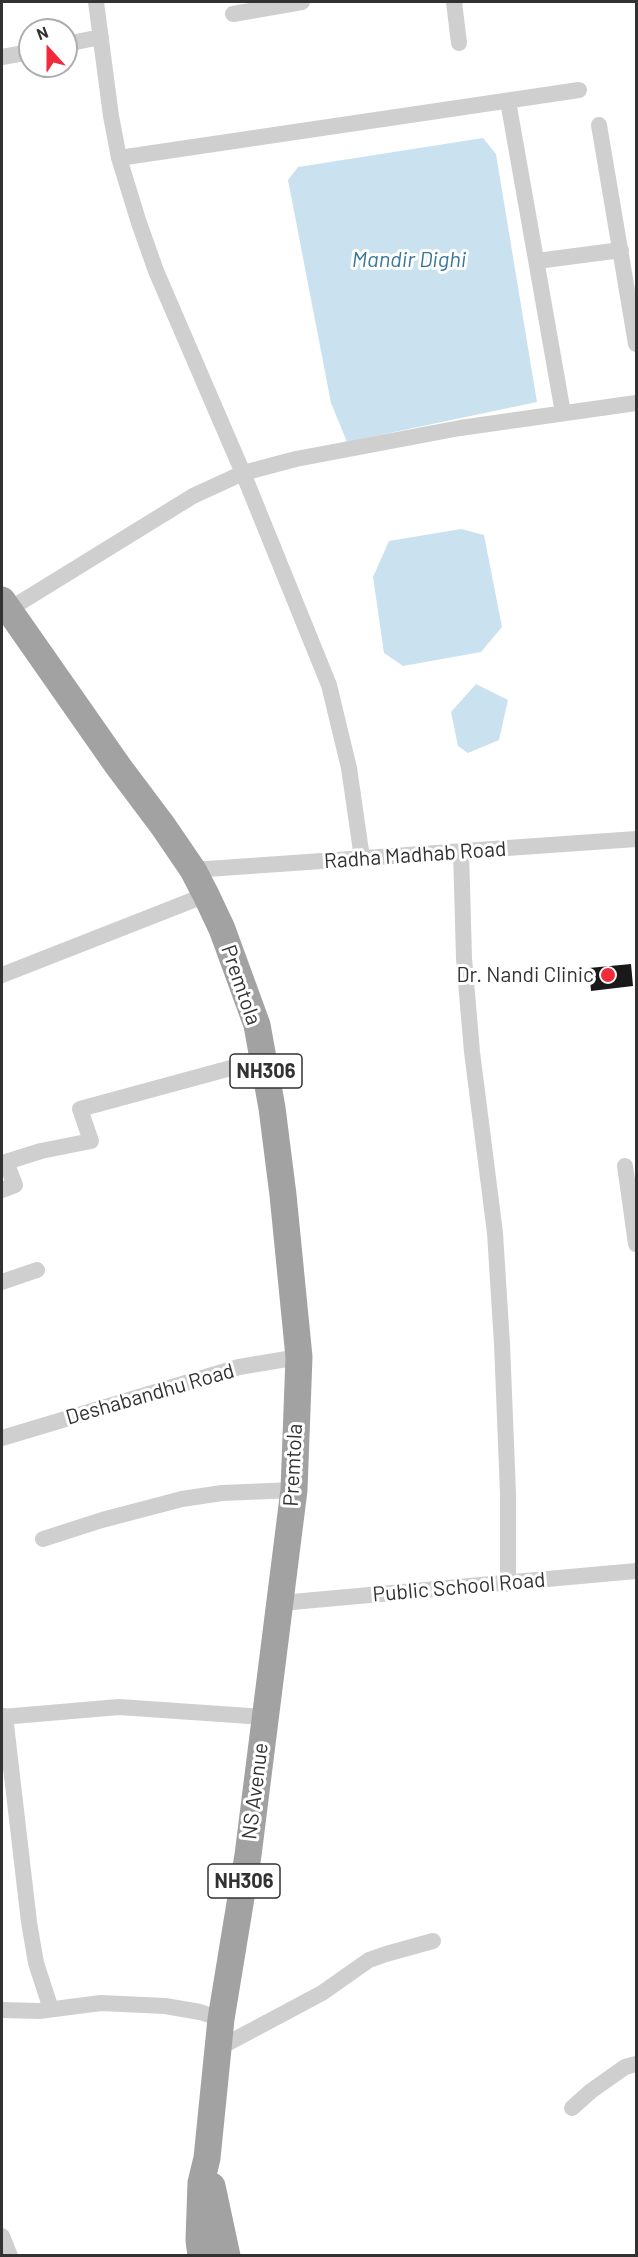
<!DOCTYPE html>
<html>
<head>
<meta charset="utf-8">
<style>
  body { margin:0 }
  #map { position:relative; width:638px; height:2257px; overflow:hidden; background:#fff; font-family:Barlow,sans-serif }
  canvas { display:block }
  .frame { position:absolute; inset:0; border:3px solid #323232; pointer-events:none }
  .north { position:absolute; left:18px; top:18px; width:60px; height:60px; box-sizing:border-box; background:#fff; border:2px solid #adadad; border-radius:50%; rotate:339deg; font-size:16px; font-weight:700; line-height:24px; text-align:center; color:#323232 }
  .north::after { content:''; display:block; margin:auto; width:21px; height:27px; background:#f3293c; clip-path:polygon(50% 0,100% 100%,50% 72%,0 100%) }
</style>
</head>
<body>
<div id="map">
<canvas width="638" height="2257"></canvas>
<div class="frame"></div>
<div class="north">N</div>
</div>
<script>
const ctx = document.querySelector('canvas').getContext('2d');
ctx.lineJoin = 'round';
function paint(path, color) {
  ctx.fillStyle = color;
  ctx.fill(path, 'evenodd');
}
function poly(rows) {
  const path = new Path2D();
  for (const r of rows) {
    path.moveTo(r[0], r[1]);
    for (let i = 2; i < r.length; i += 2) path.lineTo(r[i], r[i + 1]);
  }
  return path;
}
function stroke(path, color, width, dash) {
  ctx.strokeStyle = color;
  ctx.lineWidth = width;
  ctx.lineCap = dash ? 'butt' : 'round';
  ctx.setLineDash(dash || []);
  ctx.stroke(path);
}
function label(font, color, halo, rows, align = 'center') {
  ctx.font = font + ' Barlow,sans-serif';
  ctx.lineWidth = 6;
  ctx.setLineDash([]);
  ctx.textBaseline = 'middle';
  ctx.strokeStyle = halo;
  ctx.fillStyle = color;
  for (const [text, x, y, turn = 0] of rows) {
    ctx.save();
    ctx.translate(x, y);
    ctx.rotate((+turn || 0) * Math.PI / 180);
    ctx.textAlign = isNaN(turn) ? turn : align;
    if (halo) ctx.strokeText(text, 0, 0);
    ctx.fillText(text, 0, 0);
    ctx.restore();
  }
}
const water = poly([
  [483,138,496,154,537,402,347,442,331,403,288,180,298,167],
  [461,529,484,535,502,627,481,652,403,666,384,653,373,577,389,541],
  [476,684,508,700,499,740,468,753,458,746,451,712]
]);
const building = poly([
  [631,964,633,986,591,991,589,968]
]);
const minor = poly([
  [96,2,111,116,119,158,139,223,156,271,243,473,329,685,349,768,362,858],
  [454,2,459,43],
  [233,14,302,2],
  [66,44,101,37],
  [2,57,30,52],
  [508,101,563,413],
  [599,125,636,344],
  [119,158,579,90],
  [537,261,621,250],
  [8,610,193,496,243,473,296,459,460,428,636,403],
  [461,851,464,958,472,1052,495,1233,502,1344,508,1493,508,1584],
  [193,870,636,839],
  [2,975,206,895],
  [625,1166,636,1244],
  [2,1190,15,1185,6,1162,41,1151,91,1141,80,1109,264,1059],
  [2,1282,37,1270],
  [2,1438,239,1367,299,1357],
  [43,1539,102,1520,182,1499,222,1493,294,1490],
  [281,1603,636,1571],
  [5,1716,29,1922,36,1963,51,2009],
  [2,1717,119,1707,264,1717],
  [2,2010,39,2011,101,2003,165,2006,200,2012,221,2019],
  [217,2049,322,1993,369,1960,386,1954,433,1941],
  [572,2108,591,2091,625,2067,636,2064],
  [2,2236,10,2256]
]);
const trunk = poly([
  [2,600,118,766,163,826,193,870,206,895,222,929,257,1025,272,1108,283,1195,299,1357,294,1490,248,1855,221,2019,207,2158,201,2183,199,2240,201,2256],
  [212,2186,227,2256]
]);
const markers = [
  [608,975,8,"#f3293c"]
];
const shields = [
  [266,1071,72],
  [244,1881,72]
];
const shieldNames = [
  ["NH306",266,1071],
  ["NH306",244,1881]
];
const streetNames = [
  ["Radha Madhab Road",415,855,-4],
  ["Premtola",241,985,71],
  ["Deshabandhu Road",150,1394,-16],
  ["Premtola",293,1465,-87],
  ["Public School Road",459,1587,-5],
  ["NS Avenue",255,1791,-83]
];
const poiNames = [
  ["Dr. Nandi Clinic",594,975]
];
const waterNames = [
  ["Mandir Dighi",409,260]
];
paint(water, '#cae2f0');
paint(building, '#191919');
stroke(minor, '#cfcfcf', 16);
stroke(trunk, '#a2a2a2', 27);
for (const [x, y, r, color] of markers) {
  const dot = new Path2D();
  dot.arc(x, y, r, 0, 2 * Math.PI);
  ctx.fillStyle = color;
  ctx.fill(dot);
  stroke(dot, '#fff', 2);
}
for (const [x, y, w] of shields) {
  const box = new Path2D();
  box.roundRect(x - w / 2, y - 17, w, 34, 4.5);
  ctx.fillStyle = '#fff';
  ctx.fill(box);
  stroke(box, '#323232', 1.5);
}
label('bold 20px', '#323232', null, shieldNames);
label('21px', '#323232', '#fff', streetNames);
label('21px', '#323232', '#fff', poiNames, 'right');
label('italic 22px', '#38779b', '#fff', waterNames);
</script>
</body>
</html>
